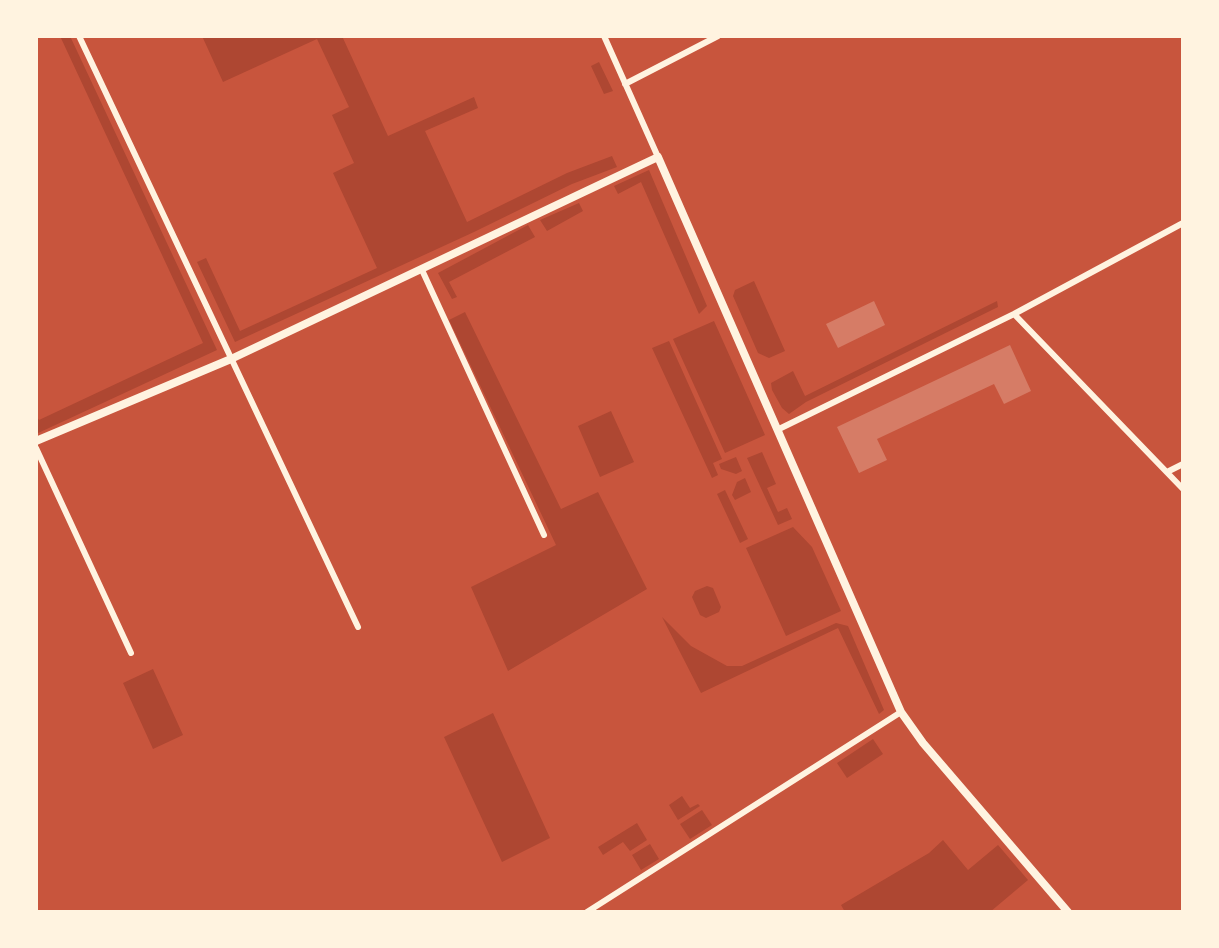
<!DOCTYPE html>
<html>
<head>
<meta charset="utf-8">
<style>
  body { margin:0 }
  #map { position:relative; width:1219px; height:948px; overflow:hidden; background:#c8553d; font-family:"Noto Serif",serif }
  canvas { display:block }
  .frame { position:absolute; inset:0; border:38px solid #fff3e0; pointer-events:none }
</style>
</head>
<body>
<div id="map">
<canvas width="1219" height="948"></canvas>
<div class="frame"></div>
</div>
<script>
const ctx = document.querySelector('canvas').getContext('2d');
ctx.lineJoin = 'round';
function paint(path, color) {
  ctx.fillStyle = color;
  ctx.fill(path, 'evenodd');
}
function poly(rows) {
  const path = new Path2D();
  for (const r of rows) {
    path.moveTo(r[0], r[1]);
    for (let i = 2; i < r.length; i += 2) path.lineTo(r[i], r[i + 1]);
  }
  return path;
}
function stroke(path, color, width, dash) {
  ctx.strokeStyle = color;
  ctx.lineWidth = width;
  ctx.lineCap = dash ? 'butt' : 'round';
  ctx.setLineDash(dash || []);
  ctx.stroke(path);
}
const green = poly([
  [60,36,70,36,217,350,36,434,36,416,39,420,203,343],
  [202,36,342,36,388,136,474,97,478,108,425,131,467,222,567,173,612,156,617,167,572,184,474,232,235,342,197,262,206,258,240,331,377,268,333,173,354,163,332,115,349,107,317,39,223,82],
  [599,62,613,91,604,94,591,66],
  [649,170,707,306,699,314,641,182,618,194,614,186],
  [579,203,583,211,547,231,540,220],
  [528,225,535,237,449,282,457,297,452,299,438,273],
  [754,281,785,351,769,358,758,353,733,296,735,290],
  [997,301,998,307,806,402,789,414,782,408,772,390,771,383,793,371,805,396],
  [465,312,561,509,598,492,647,589,508,671,471,587,556,545,449,320],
  [714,321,765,435,725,453,673,339],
  [669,341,722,459,713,463,718,475,712,478,652,348],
  [611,411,634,462,600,477,578,426],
  [762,452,776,484,767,488,778,512,787,508,792,519,778,525,747,458],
  [736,457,742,471,736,474,721,469,719,464],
  [745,478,751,492,735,500,732,495,737,482],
  [725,490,748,539,740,543,717,494],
  [793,527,812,547,841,611,786,636,746,548],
  [707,586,713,588,721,607,719,612,706,618,700,615,692,597,695,591],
  [662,617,691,646,727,666,742,666,836,623,848,626,884,710,879,714,838,628,701,693],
  [153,669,183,735,153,749,123,683],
  [493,713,550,838,502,862,444,737],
  [873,739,883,754,847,778,837,763],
  [682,796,690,808,698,804,700,806,678,820,669,805],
  [702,810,712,825,690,839,680,824],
  [637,823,647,840,630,851,623,842,603,855,598,847],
  [943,840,968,870,998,845,1028,880,990,912,845,912,841,905,929,853],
  [650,844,659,859,641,870,632,855]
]);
const building = poly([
  [874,301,885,325,838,348,826,324],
  [1010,345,1031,391,1004,404,994,384,877,439,887,460,859,473,837,427]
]);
const minor = poly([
  [79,36,358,627],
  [604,36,658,157],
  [625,84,718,36],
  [422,270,544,535],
  [1014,314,1183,489],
  [777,430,1014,314,1183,223],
  [36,448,131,653],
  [1167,472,1183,464],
  [587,912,901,712]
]);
const tertiary = poly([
  [36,441,231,359,658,157,901,712,923,743,1068,912]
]);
paint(green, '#ae4732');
paint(building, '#d67c66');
stroke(minor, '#fff3e0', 6);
stroke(tertiary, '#fff3e0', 8);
</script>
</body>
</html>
